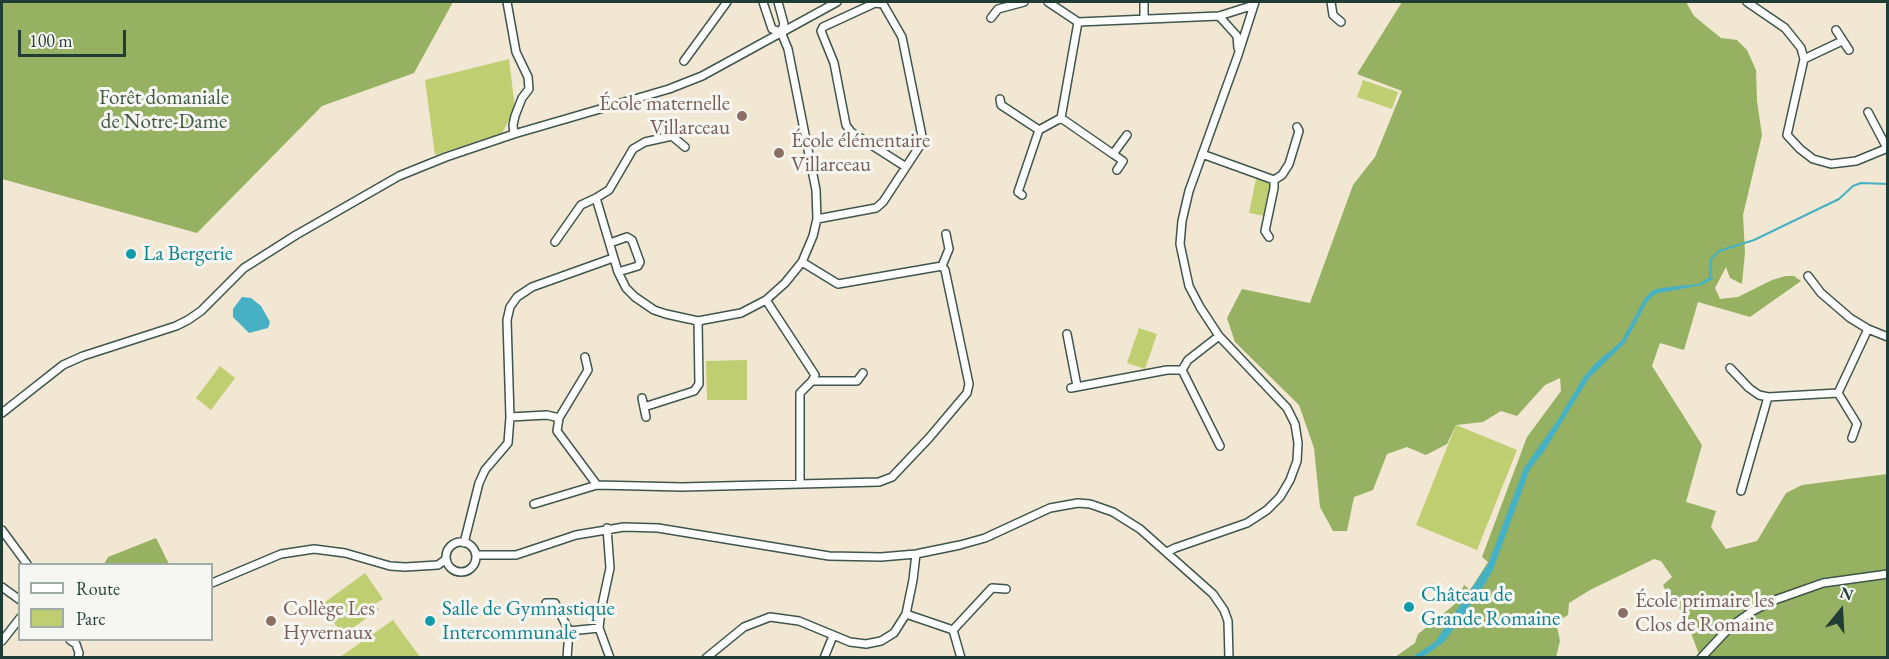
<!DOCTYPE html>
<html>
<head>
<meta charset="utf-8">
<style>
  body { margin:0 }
  #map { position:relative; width:1889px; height:659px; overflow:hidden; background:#f2e7d2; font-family:"EB Garamond",serif }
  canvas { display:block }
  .frame { position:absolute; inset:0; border:3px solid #1f3d34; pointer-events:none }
  .legend { position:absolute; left:18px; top:563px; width:195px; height:78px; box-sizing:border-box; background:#f6f6f2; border:2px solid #a0aca6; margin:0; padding:8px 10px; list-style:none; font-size:18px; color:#1f3d34 }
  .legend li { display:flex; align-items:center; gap:12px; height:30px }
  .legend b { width:30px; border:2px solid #a0aca6 }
  .north { position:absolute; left:1811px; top:581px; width:60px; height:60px; -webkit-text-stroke:4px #f6f6f2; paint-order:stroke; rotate:18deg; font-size:16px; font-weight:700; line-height:24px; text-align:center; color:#1f3d34 }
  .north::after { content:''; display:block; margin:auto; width:21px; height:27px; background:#1f3d34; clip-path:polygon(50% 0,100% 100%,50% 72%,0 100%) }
  .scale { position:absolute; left:18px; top:30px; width:108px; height:27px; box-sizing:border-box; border:3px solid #1f3d34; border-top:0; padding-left:8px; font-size:18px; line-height:21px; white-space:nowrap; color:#1f3d34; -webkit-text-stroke:4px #f6f6f2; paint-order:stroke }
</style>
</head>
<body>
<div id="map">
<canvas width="1889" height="659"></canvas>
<div class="frame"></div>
<ul class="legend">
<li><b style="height:8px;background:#fff"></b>Route</li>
<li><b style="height:16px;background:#bece70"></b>Parc</li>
</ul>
<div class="north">N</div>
<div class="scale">100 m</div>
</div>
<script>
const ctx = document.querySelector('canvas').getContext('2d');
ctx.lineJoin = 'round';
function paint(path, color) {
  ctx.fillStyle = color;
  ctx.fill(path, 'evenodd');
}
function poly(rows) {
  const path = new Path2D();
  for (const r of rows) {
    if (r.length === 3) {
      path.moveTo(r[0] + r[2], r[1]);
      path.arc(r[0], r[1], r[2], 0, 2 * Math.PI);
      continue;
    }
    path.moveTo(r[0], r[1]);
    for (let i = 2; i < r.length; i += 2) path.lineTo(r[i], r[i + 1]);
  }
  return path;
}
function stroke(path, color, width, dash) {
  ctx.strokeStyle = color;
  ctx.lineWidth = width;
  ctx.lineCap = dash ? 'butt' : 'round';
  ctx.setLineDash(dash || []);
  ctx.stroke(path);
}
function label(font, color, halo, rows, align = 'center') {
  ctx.font = font + ' "EB Garamond",serif';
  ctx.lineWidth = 6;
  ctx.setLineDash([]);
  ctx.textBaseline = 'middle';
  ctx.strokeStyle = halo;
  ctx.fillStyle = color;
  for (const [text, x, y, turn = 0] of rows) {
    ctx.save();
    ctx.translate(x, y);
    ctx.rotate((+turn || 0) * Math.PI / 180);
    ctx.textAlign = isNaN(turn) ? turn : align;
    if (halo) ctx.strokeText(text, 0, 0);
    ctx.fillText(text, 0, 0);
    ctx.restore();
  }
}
const green = poly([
  [509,59,515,109,502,133,435,155,425,80],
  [1363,80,1398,92,1392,109,1357,97],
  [1256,179,1272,182,1265,216,1249,213],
  [1139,328,1157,334,1145,369,1127,363],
  [747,360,747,400,707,400,706,361],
  [220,366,235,378,211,410,196,398],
  [1456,425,1517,450,1477,550,1416,525],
  [365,573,383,599,375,604,379,609,343,635,321,605],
  [393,620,420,657,340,657]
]);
const forest = poly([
  [2,2,453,2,414,73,322,106,197,233,2,179],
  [1402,2,1686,2,1694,16,1721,38,1737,40,1747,50,1756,70,1757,101,1762,135,1743,215,1745,252,1742,284,1730,278,1726,267,1715,288,1720,299,1738,297,1772,280,1786,276,1794,276,1801,281,1750,317,1698,302,1684,350,1660,343,1652,366,1702,445,1686,502,1716,511,1711,527,1726,549,1757,541,1786,493,1802,485,1887,474,1887,657,1700,657,1685,617,1677,605,1670,600,1663,585,1672,577,1661,561,1654,559,1590,590,1569,603,1568,615,1556,622,1560,641,1556,657,1395,657,1415,643,1418,634,1454,605,1464,585,1470,590,1488,562,1482,557,1527,437,1561,391,1560,378,1545,385,1517,416,1501,411,1483,422,1456,425,1447,444,1426,455,1407,447,1387,454,1373,490,1354,497,1347,531,1333,531,1320,507,1314,448,1299,405,1235,342,1227,318,1242,289,1310,303,1353,185,1375,157,1402,91,1357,74],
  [156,538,169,564,104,564,108,557]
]);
const water = poly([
  [1712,276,1713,278,1711,280,1702,285,1659,293,1654,295,1647,302,1625,343,1589,378,1545,450,1530,469,1493,570,1480,592,1444,642,1423,657,1412,657,1435,642,1488,564,1524,468,1559,418,1584,376,1622,340,1645,298,1653,290,1661,288,1698,284],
  [242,297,251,298,261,306,270,322,268,328,249,333,233,317,233,309]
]);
const stream = poly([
  [1710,279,1711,259,1719,251,1754,240,1839,199,1853,186,1861,183,1888,184],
  [1591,369,1607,354]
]);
const minor = poly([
  [507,2,516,52,528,77,529,89,522,98,515,116,513,125,514,134],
  [763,2,772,29,781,32],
  [778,2,784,24,781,32],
  [1048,2,1078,22],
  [1144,2,1144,19],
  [1331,2,1333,15,1341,22],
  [1747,2,1785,28,1801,48,1804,59,1787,135,1800,149,1813,159,1831,164,1856,161,1888,148],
  [1219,16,1237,36,1238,48],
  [991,18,998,9,1024,2],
  [1836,30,1849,50],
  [1804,59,1842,41],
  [684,61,727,2],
  [1000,99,1001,105,1039,130],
  [1868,112,1887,148],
  [1039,130,1061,118],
  [672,136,645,142,633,149,609,190,596,198,618,272,626,288,635,297,654,310,666,314,698,321,741,313,766,300,785,283,802,262,813,236,817,219,816,190,788,49,781,32],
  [685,147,672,136,686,128,692,128],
  [1113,154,1061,118,1078,22,1219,16,1254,5],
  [1202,154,1274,180,1274,188,1265,231,1269,237],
  [1117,170,1123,161,1113,154,1127,135],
  [1274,180,1282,175,1289,164,1299,131,1297,127],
  [1022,195,1018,192,1039,130],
  [817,219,876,208,883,202,923,141,902,37,883,4,875,3,823,27,821,31,834,63,846,125,851,132,906,167],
  [555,242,581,205,596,198],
  [610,243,627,237,632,240,640,262,638,266,618,272],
  [942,266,949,249,946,234],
  [1808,276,1821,293,1850,318,1868,329,1888,337],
  [766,300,815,375,812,381,800,393,800,484],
  [1067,334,1077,386],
  [1219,336,1188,360,1182,370,1220,446],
  [585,357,588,370,559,418,557,431,597,485,682,487,879,482,892,477,929,438,967,393,969,384,945,270,942,266,838,284,802,262],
  [1730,368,1749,388,1759,395,1768,397],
  [812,381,857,381,863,373],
  [1071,388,1167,370,1182,370],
  [1838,393,1857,424,1852,438],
  [642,398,646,417],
  [644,407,694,391,699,384,698,321],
  [2,413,63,365,83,356,176,326,188,320,201,311,244,268,296,235,399,176,446,157,514,134,669,89,702,76,837,2],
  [510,417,547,415,559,418],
  [1741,491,1768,397,1838,393,1868,329],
  [534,504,597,485],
  [607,528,610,568,601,610,599,628,610,658],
  [2,530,27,564],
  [461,557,15],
  [464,543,479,483,485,470,508,443,510,417,507,320,510,307,517,297,532,287,613,258],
  [1167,552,1175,548,1247,523,1267,510,1280,497,1290,480,1297,461,1298,443,1295,424,1287,408,1219,336,1200,307,1189,286,1180,244,1182,221,1189,191,1238,55,1255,2],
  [476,555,516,555,576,535,624,527,658,528,829,556,881,557,916,554,960,545,985,538,1050,508,1078,503,1090,504,1113,512,1140,529,1213,594,1224,610,1228,621,1229,658],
  [212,583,281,554,314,549,345,553,390,566,405,567,438,565,446,559],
  [2,587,20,600],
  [546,603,555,603,569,631],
  [906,614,953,630,992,588,1006,589],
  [953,630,961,658],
  [70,640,76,644,79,653,78,658],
  [2,641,20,618],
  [567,658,569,631,599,628],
  [706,658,744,627,770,617,799,621,850,642,866,644,881,641,894,633,906,614,913,580,916,554],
  [824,658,833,636],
  [1701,658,1730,627,1751,612,1772,601,1823,583,1888,574]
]);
const markers = [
  [742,116,6,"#8d6e63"],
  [779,153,6,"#8d6e63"],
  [131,254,6,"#0f9aa8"],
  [1409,607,6,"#0f9aa8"],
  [1623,613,6,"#8d6e63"],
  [271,621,6,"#8d6e63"],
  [430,621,6,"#0f9aa8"]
];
const parkNames = [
  ["Forêt domaniale",164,98],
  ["de Notre-Dame",164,122]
];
const educationNames = [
  ["École maternelle",730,104,"right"],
  ["Villarceau",730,128,"right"],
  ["École élémentaire",791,141],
  ["Villarceau",791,165],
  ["École primaire les",1635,601],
  ["Clos de Romaine",1635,625],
  ["Collège Les",283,609],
  ["Hyvernaux",283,633]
];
const cultureNames = [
  ["La Bergerie",143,254],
  ["Château de",1421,595],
  ["Grande Romaine",1421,619],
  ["Salle de Gymnastique",442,609],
  ["Intercommunale",442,633]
];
paint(green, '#bece70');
paint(forest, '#96b162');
paint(water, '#46b0c5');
stroke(stream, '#46b0c5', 2);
stroke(minor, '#3f564c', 10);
stroke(minor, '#fff', 7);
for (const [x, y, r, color] of markers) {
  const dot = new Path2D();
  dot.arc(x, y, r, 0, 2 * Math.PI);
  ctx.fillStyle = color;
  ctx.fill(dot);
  stroke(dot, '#f6f6f2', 2);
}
label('21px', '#3f5a40', '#f6f6f2', parkNames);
label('21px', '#785e54', '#f6f6f2', educationNames, 'left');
label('21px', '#0d838f', '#f6f6f2', cultureNames, 'left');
</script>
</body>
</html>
